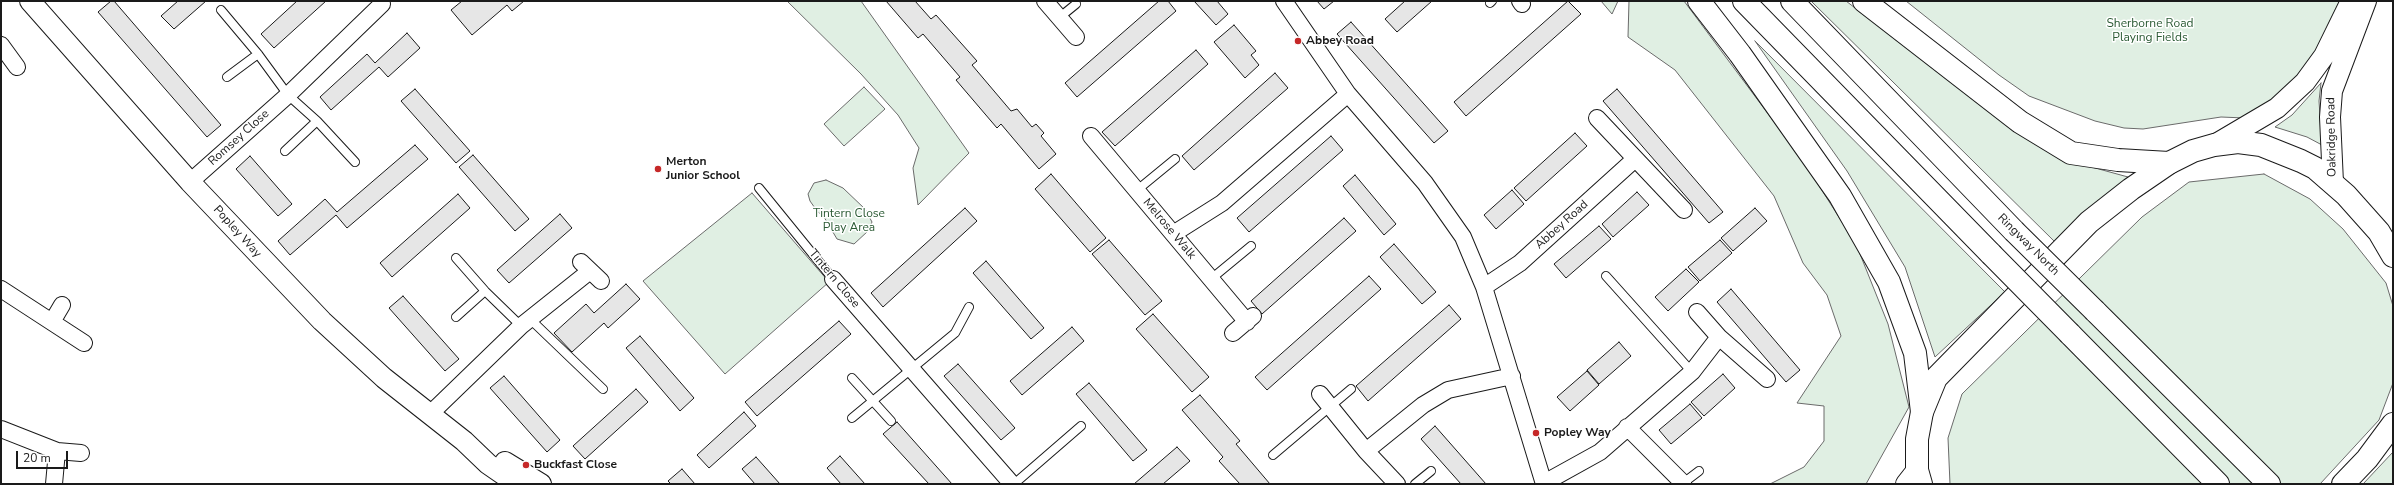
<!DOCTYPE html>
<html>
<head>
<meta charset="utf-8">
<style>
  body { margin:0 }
  #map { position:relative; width:2394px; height:485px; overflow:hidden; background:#fff; font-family:"Nunito Sans",sans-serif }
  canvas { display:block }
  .frame { position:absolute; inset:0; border:2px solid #1a1a1a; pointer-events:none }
  .scale { position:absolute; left:16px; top:451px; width:52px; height:18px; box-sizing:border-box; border:2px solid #1a1a1a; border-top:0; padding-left:5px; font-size:12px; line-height:14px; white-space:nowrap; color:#1a1a1a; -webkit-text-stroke:3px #fff; paint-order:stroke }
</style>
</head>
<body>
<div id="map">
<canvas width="2394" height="485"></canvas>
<div class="frame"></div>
<div class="scale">20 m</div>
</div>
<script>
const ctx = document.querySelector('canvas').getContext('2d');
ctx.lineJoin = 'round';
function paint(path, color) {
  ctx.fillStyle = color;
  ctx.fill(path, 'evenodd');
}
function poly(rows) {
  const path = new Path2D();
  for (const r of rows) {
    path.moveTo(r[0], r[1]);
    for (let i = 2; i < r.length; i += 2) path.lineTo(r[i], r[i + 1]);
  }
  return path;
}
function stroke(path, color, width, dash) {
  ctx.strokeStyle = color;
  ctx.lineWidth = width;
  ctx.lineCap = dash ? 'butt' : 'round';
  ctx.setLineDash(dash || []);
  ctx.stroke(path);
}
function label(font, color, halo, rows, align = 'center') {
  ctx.font = font + ' "Nunito Sans",sans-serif';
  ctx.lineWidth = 3;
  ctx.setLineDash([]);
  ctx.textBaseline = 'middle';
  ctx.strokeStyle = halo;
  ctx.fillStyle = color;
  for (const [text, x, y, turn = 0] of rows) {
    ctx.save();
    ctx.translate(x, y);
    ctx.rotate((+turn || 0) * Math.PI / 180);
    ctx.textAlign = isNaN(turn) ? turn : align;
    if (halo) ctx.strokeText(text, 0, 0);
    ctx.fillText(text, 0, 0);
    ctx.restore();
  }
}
const green = poly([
  [787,1,861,1,969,153,918,205,913,168,919,148,898,115,861,74,787,1],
  [1601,1,1618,1,1612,14,1601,1],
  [1629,1,1684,1,1804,162,1856,244,1888,324,1909,407,1866,484,1770,484,1804,467,1824,441,1824,406,1797,403,1841,336,1827,295,1803,263,1774,196,1675,70,1628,37,1629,1],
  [1811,1,1846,1,1988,110,2066,160,2128,177,2056,243,1811,1],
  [1906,1,2345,1,2317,53,2282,95,2245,118,2221,117,2143,129,2124,128,2095,121,2029,96,1999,75,1906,1],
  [1755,41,2005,292,1935,357,1905,267,1847,171,1755,41],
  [2321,83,2319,101,2322,145,2307,137,2275,127,2292,115,2321,83],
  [864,87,885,109,844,146,824,124,864,87],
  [2264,174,2310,199,2343,229,2386,283,2393,306,2393,383,2379,420,2320,484,1950,484,1948,438,1962,394,2142,217,2189,182,2264,174],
  [826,180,843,188,865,209,872,222,868,231,854,244,837,239,824,217,817,211,810,201,808,194,814,183,826,180],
  [752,193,829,282,725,374,643,281,752,193],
  [2393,452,2393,484,2363,484,2393,452]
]);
const building = poly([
  [111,1,114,1,221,125,207,137,98,12,111,1],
  [178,1,206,1,174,29,161,16,178,1],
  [297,1,326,1,274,48,261,34,297,1],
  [462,1,524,1,512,11,507,5,472,35,451,10,462,1],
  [886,1,915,1,931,19,936,15,977,61,972,65,1011,111,1017,109,1032,127,1036,124,1044,133,1041,136,1056,154,1039,169,1001,124,997,128,956,80,960,77,923,34,918,38,886,1],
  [1159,1,1168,1,1176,11,1077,97,1065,83,1159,1],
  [1194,1,1217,1,1228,14,1216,25,1194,1],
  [1317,1,1334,1,1324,9,1317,1],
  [1405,1,1432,1,1397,32,1385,19,1405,1],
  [1568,1,1581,14,1466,116,1454,102,1568,1],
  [1351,22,1448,131,1434,143,1337,34,1351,22],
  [1234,25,1256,51,1251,55,1259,65,1245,78,1214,42,1234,25],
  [407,33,420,48,388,77,379,67,331,110,320,97,367,54,375,63,407,33],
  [1196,50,1208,64,1115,146,1102,132,1196,50],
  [1275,73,1288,88,1194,170,1182,156,1275,73],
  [415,89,470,151,456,163,401,101,415,89],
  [1617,89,1723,212,1709,223,1603,101,1617,89],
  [1575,133,1587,146,1526,201,1514,188,1575,133],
  [1331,136,1343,150,1249,232,1237,218,1331,136],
  [415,145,428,159,347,228,336,215,290,255,278,241,325,199,337,212,415,145],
  [473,155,529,219,515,231,459,167,473,155],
  [250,156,292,204,278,216,236,169,250,156],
  [1051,174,1106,238,1090,252,1035,189,1051,174],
  [1355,175,1396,224,1384,235,1343,186,1355,175],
  [1512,190,1524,204,1496,229,1484,215,1512,190],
  [1637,192,1649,205,1613,237,1602,224,1637,192],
  [458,194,470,208,392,277,380,263,458,194],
  [965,208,977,221,883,307,871,293,965,208],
  [1755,208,1767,221,1733,251,1721,238,1755,208],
  [560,214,572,228,509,283,497,270,560,214],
  [1344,218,1356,231,1262,314,1251,301,1344,218],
  [1599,226,1611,239,1566,278,1554,264,1599,226],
  [1109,240,1162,301,1145,315,1092,254,1109,240],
  [1720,240,1732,253,1700,281,1688,267,1720,240],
  [1394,244,1436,292,1422,304,1380,257,1394,244],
  [986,261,1044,328,1031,339,973,273,986,261],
  [1686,269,1699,282,1668,311,1655,297,1686,269],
  [1369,276,1381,289,1267,390,1255,377,1369,276],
  [626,284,640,299,608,328,604,323,572,352,554,333,586,304,594,313,626,284],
  [1731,289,1800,370,1786,382,1717,302,1731,289],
  [403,296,459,359,445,371,389,308,403,296],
  [1449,305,1461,319,1368,401,1356,386,1449,305],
  [1153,314,1209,377,1192,392,1136,329,1153,314],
  [839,321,851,334,757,416,745,402,839,321],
  [1072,327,1084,341,1022,395,1010,381,1072,327],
  [640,336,694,398,680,411,626,348,640,336],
  [1619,342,1631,356,1599,384,1587,370,1619,342],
  [958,364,1015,428,1001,440,944,376,958,364],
  [1587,371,1599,385,1570,411,1557,397,1587,371],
  [1723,374,1735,388,1704,416,1691,402,1723,374],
  [504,376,560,440,547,452,490,388,504,376],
  [1089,383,1147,450,1133,461,1076,394,1089,383],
  [636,389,648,402,585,459,573,446,636,389],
  [1200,395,1240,441,1236,444,1270,484,1240,484,1219,461,1223,457,1182,410,1200,395],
  [1690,404,1702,418,1671,444,1659,430,1690,404],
  [744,412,756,426,709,468,697,455,744,412],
  [897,422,952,484,929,484,883,434,897,422],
  [1435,426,1486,484,1461,484,1421,439,1435,426],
  [1177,447,1190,461,1163,484,1134,484,1177,447],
  [840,456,865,484,841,484,827,468,840,456],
  [756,457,780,484,755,484,742,469,756,457],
  [682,469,695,484,671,484,668,481,682,469]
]);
const service = poly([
  [1490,3,1492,1],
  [221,10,258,54,288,95,317,121,355,162],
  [1060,17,1076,4],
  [227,77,258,54],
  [285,151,317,121],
  [759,188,833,279],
  [1136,191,1175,159],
  [456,258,485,291,521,326],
  [1606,276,1692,372],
  [1211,279,1251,246],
  [456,317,485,291],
  [530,319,603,389],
  [852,378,891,421],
  [852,418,955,333,969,307],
  [1273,455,1351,389],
  [1014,484,1081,426],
  [1415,484,1431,471],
  [1682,484,1699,471]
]);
const minor = poly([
  [1045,1,1076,37],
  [1284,1,1348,94,1425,183,1463,237,1484,287,1544,484],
  [1520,1,1522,4],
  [1,45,17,67],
  [1597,118,1684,210],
  [1091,136,1247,322],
  [190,182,288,95,382,4],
  [1173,234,1222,203,1348,94],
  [581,262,601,281],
  [833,279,1012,484],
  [1484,287,1520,263,1635,159],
  [1,289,84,343],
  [1697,312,1719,337,1767,379],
  [52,322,62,305],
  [1233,333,1253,316],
  [1320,394,1366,451,1397,484],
  [429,415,521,326,590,271],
  [1627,427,1683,483],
  [1,429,57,451,81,453],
  [1366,451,1423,405,1448,390,1512,376],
  [1544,483,1600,452,1692,372,1719,337],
  [54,484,57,451]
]);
const tertiary = poly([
  [30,1,190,182,322,321,384,378,464,441,488,464,517,484],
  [2216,144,2277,108,2305,82,2324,56,2351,1],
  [2333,183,2330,117,2332,91,2366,1],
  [505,462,541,484],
  [1906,484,1917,470]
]);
const primary = poly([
  [1921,484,1917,470,1917,439,1922,412,1936,378,2089,222,2131,189,2169,163,2193,151,2214,145,2238,142,2261,145,2301,161,2315,168,2346,195,2379,232,2393,256],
  [2343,484,2367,459,2393,424]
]);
const trunk = poly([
  [1699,1,1740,54,1840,196,1889,282,1915,353,1922,412],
  [1744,1,1991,254],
  [1792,1,2014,231],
  [1864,1,2020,122,2071,153,2118,160,2169,163],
  [2095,311,2269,484],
  [2070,334,2218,484]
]);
const trunkBridge = poly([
  [2014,231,2095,311],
  [1991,254,2070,334]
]);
const markers = [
  [1298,41,4,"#c62828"],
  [658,169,4,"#c62828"],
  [1536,433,4,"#c62828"],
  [526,465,4,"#c62828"]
];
const parkNames = [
  ["Sherborne Road",2150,24],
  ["Playing Fields",2150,38],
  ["Tintern Close",849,214],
  ["Play Area",849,228]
];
const poiNames = [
  ["Abbey Road",1306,41],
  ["Merton",666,162],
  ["Junior School",666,176],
  ["Popley Way",1544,433],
  ["Buckfast Close",534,465]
];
const streetNames = [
  ["Oakridge Road",2332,137,-91],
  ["Romsey Close",239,138,-42],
  ["Abbey Road",1562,225,-42],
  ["Melrose Walk",1169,229,50],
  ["Popley Way",237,232,48],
  ["Ringway North",2028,245,45],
  ["Tintern Close",834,279,50]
];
paint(green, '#e0efe3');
stroke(green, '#6a6a6a', 1);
paint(building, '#e6e6e6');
stroke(building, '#1a1a1a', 1);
stroke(service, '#1a1a1a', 10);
stroke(minor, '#1a1a1a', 18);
stroke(tertiary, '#1a1a1a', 22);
stroke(primary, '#1a1a1a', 24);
stroke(trunk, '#1a1a1a', 24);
stroke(service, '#fff', 8);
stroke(minor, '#fff', 16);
stroke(tertiary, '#fff', 20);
stroke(primary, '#fff', 22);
stroke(trunk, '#fff', 22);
stroke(trunkBridge, '#1a1a1a', 24, []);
stroke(trunkBridge, '#fff', 22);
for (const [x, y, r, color] of markers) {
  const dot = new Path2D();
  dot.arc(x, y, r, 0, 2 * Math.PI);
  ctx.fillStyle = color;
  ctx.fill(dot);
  stroke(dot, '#fff', 1.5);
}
label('12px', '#2b5a34', '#fff', parkNames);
label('bold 12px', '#1a1a1a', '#fff', poiNames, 'left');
label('12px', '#1a1a1a', '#fff', streetNames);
</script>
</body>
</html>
